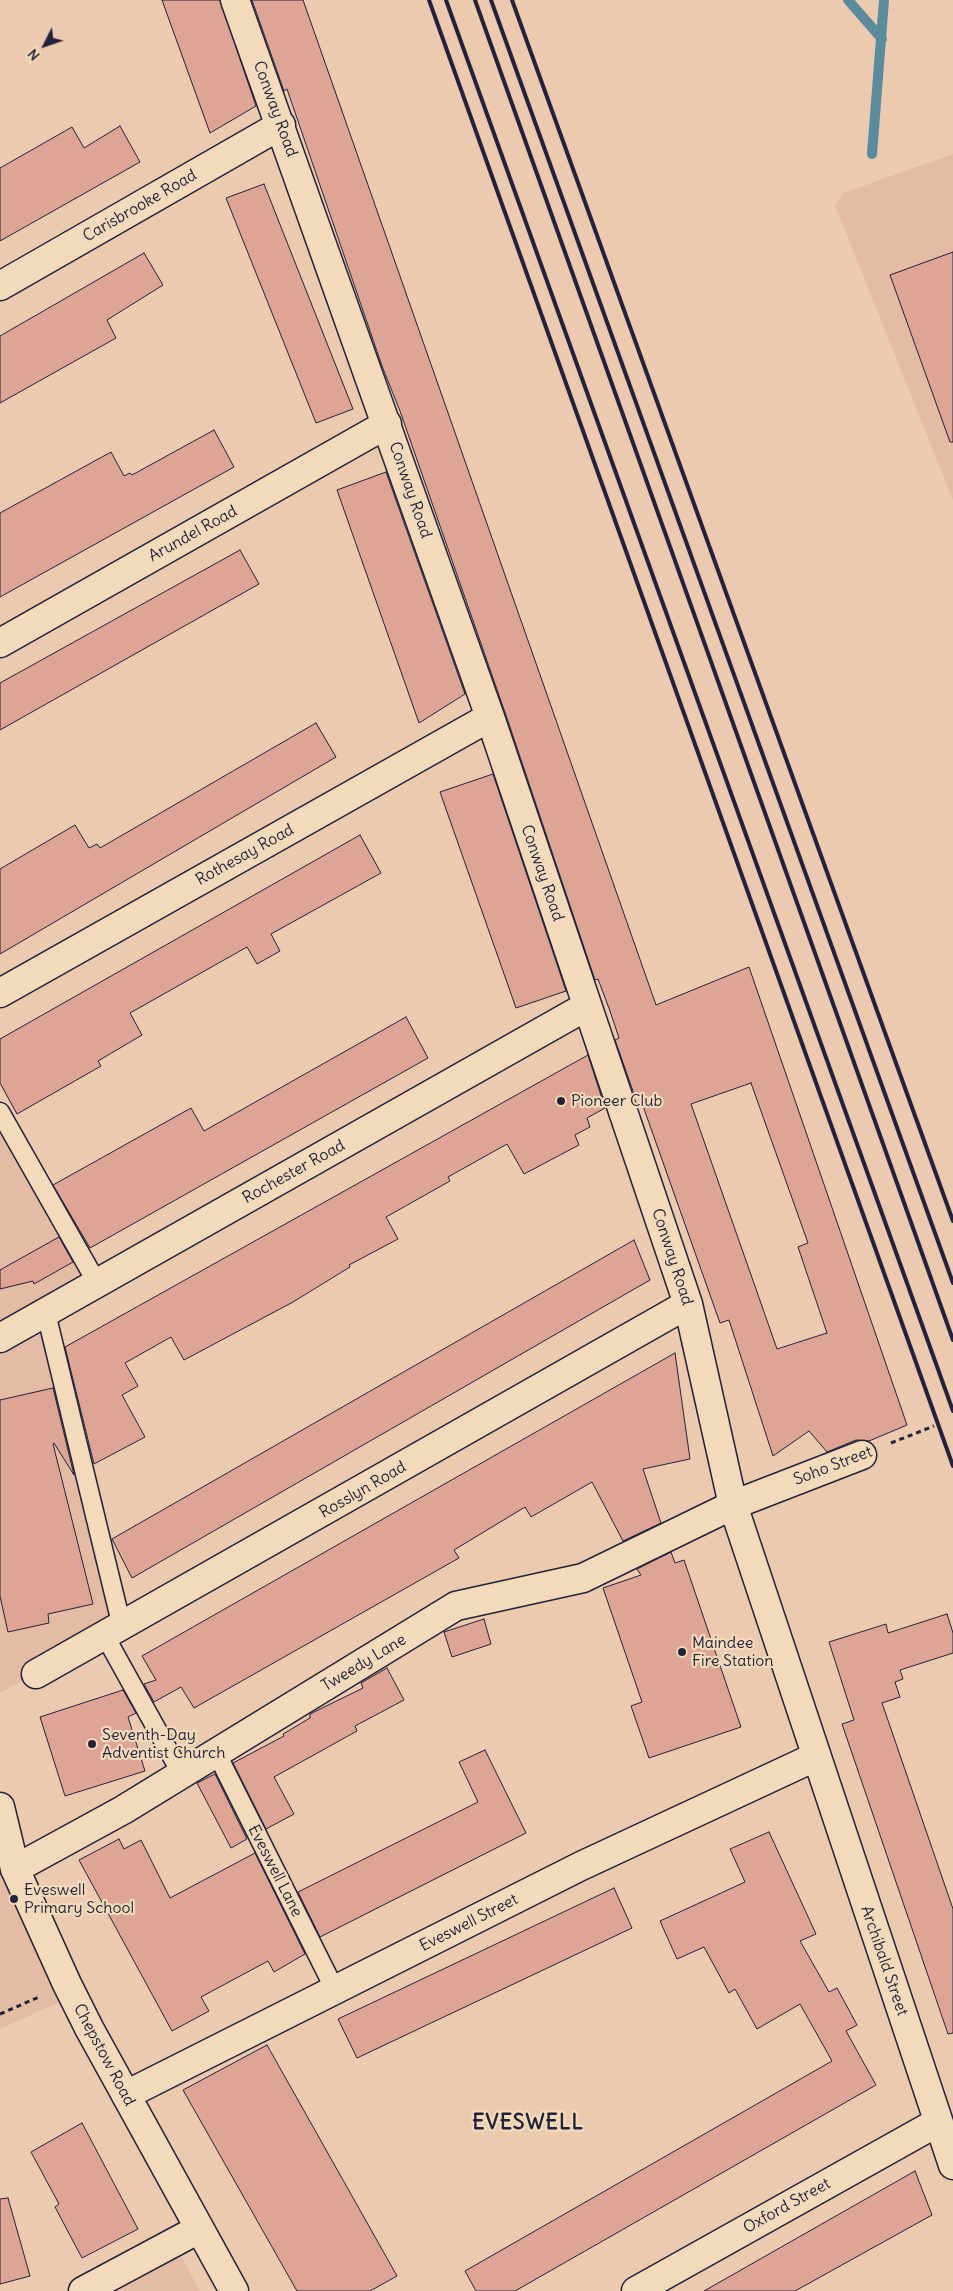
<!DOCTYPE html>
<html>
<head>
<meta charset="utf-8">
<style>
  body { margin:0 }
  #map { position:relative; width:953px; height:2291px; overflow:hidden; background:#eccab0; font-family:Delius,sans-serif }
  canvas { display:block }
  .north { position:absolute; left:20px; top:20px; width:50px; height:50px; -webkit-text-stroke:4px #f2daba; paint-order:stroke; rotate:229deg; font-size:14px; font-weight:700; line-height:20px; text-align:center; color:#22223b }
  .north::after { content:''; display:block; margin:auto; width:18px; height:22px; background:#22223b; clip-path:polygon(50% 0,100% 100%,50% 72%,0 100%) }
</style>
</head>
<body>
<div id="map">
<canvas width="953" height="2291"></canvas>
<div class="north">N</div>
</div>
<script>
const ctx = document.querySelector('canvas').getContext('2d');
ctx.lineJoin = 'round';
function paint(path, color) {
  ctx.fillStyle = color;
  ctx.fill(path, 'evenodd');
}
function poly(rows) {
  const path = new Path2D();
  for (const r of rows) {
    path.moveTo(r[0], r[1]);
    for (let i = 2; i < r.length; i += 2) path.lineTo(r[i], r[i + 1]);
  }
  return path;
}
function stroke(path, color, width, dash) {
  ctx.strokeStyle = color;
  ctx.lineWidth = width;
  ctx.lineCap = dash ? 'butt' : 'round';
  ctx.setLineDash(dash || []);
  ctx.stroke(path);
}
function label(font, color, halo, rows, align = 'center') {
  ctx.font = font + ' Delius,sans-serif';
  ctx.lineWidth = 4.5;
  ctx.setLineDash([]);
  ctx.textBaseline = 'middle';
  ctx.strokeStyle = halo;
  ctx.fillStyle = color;
  for (const [text, x, y, turn = 0] of rows) {
    ctx.save();
    ctx.translate(x, y);
    ctx.rotate((+turn || 0) * Math.PI / 180);
    ctx.textAlign = isNaN(turn) ? turn : align;
    if (halo) ctx.strokeText(text, 0, 0);
    ctx.fillText(text, 0, 0);
    ctx.restore();
  }
}
const built = poly([
  [953,154,953,500,835,205,843,193],
  [0,1112,97,1283,47,1313,122,1627,0,1693],
  [0,1807,73,1996,0,2029],
  [174,2243,200,2291,83,2291]
]);
const stream = poly([
  [848,0,882,39],
  [872,154,884,0]
]);
const building = poly([
  [162,0,220,0,256,106,210,133,162,0],
  [252,0,303,0,656,1005,749,967,907,1425,869,1441,856,1440,827,1452,809,1431,773,1456,729,1320,720,1323,638,1092,634,1094,615,1040,619,1038,610,1011,598,979,595,980,509,724,400,411,382,366,287,89,284,91,252,0],
  [751,1083,808,1243,798,1247,827,1333,777,1349,691,1104,751,1083],
  [120,126,140,162,0,241,0,168,72,127,84,148,120,126],
  [264,184,353,409,316,423,226,198,264,184],
  [953,252,953,442,950,442,890,275,953,252],
  [144,253,163,285,107,320,116,338,0,403,0,336,144,253],
  [214,430,234,467,0,597,0,513,111,452,124,476,130,473,132,475,214,430],
  [386,472,465,694,419,723,337,490,386,472],
  [240,550,259,584,0,730,0,683,240,550],
  [316,723,336,757,0,954,0,869,75,825,89,848,97,844,100,848,316,723],
  [493,774,566,991,516,1008,440,792,493,774],
  [360,835,381,873,271,934,280,951,257,964,247,947,130,1013,142,1035,98,1061,101,1066,17,1114,0,1083,0,1039,360,835],
  [406,1017,428,1058,90,1248,53,1185,191,1108,204,1131,406,1017],
  [588,1055,605,1108,587,1118,590,1127,575,1135,579,1145,524,1174,507,1144,448,1177,450,1181,386,1217,398,1239,349,1265,350,1267,293,1302,184,1360,171,1337,125,1363,138,1386,122,1395,145,1437,94,1464,65,1347,588,1055],
  [59,1237,73,1262,34,1284,33,1281,0,1289,0,1270,59,1237],
  [634,1240,650,1280,132,1578,112,1539,634,1240],
  [675,1353,690,1459,643,1469,661,1523,623,1541,592,1482,531,1517,525,1507,454,1550,459,1558,194,1708,181,1687,154,1702,144,1684,156,1680,142,1656,675,1353],
  [53,1388,74,1475,54,1443,53,1444,93,1604,48,1614,49,1623,8,1632,0,1596,0,1400,53,1388],
  [671,1552,675,1563,684,1560,741,1727,649,1758,631,1706,642,1702,603,1588,641,1575,637,1569,671,1552],
  [947,1614,953,1633,953,1653,900,1670,903,1679,895,1682,900,1697,882,1703,953,1909,953,2033,948,2034,842,1724,854,1720,829,1642,886,1624,888,1633,947,1614],
  [484,1619,491,1644,452,1657,444,1632,484,1619],
  [387,1668,404,1700,355,1726,357,1731,274,1777,294,1814,266,1829,233,1763,284,1736,283,1734,310,1718,310,1714,363,1688,361,1683,387,1668],
  [123,1690,136,1713,128,1717,145,1771,65,1796,40,1717,123,1690],
  [485,1750,526,1833,320,1937,298,1892,478,1802,459,1762,485,1750],
  [215,1774,247,1839,231,1848,197,1783,215,1774],
  [769,1832,816,1934,800,1941,829,1992,837,1988,857,2025,846,2031,876,2085,515,2291,476,2291,465,2271,832,2061,800,2004,757,2029,735,1989,729,1993,704,1947,677,1959,660,1921,745,1882,730,1849,769,1832],
  [119,1839,124,1849,141,1840,170,1898,255,1853,305,1954,274,1972,268,1961,201,1997,209,2011,172,2031,79,1860,119,1839],
  [614,1888,632,1928,357,2058,338,2019,614,1888],
  [267,2045,397,2276,370,2291,297,2291,183,2090,267,2045],
  [82,2123,138,2229,82,2258,55,2207,59,2204,31,2152,82,2123],
  [915,2171,932,2215,795,2291,704,2291,915,2171],
  [8,2198,30,2276,0,2284,0,2199,8,2198]
]);
const path = poly([
  [891,1443,934,1426],
  [0,2014,39,1997]
]);
const lane = poly([
  [0,1112,97,1283],
  [46,1313,122,1627],
  [105,1636,181,1773],
  [216,1752,335,1990]
]);
const street = poly([
  [235,0,490,717,688,1304,733,1505,953,2165],
  [0,286,281,125],
  [0,643,387,424],
  [0,993,490,717],
  [0,1338,587,1006],
  [36,1674,688,1304],
  [15,1869,123,1810,456,1606,583,1578,733,1505,862,1455],
  [126,2095,581,1866,815,1757],
  [83,2291,199,2229],
  [636,2291,938,2122]
]);
const secondary = poly([
  [0,1807,15,1869,67,1984,89,2028,234,2291]
]);
const rail = poly([
  [429,0,953,1466],
  [446,0,953,1411],
  [475,0,953,1340],
  [491,0,953,1283],
  [512,0,953,1221]
]);
const markers = [
  [561,1101,5,"#22223b"],
  [682,1652,5,"#22223b"],
  [92,1744,5,"#22223b"],
  [14,1899,5,"#22223b"]
];
const streetNames = [
  ["Conway Road",275,109,70],
  ["Carisbrooke Road",140,206,-30],
  ["Conway Road",410,490,71],
  ["Arundel Road",193,534,-29],
  ["Rothesay Road",245,855,-29],
  ["Conway Road",542,873,71],
  ["Rochester Road",294,1172,-29],
  ["Conway Road",672,1257,72],
  ["Soho Street",833,1466,-21],
  ["Rosslyn Road",363,1490,-30],
  ["Tweedy Lane",364,1663,-31],
  ["Eveswell Lane",275,1871,63],
  ["Eveswell Street",469,1923,-27],
  ["Archibald Street",884,1961,71],
  ["Chepstow Road",104,2055,62],
  ["Oxford Street",787,2206,-29]
];
const poiNames = [
  ["Pioneer Club",571,1101],
  ["Maindee",692,1643],
  ["Fire Station",692,1661],
  ["Seventh-Day",102,1735],
  ["Adventist Church",102,1753],
  ["Eveswell",24,1890],
  ["Primary School",24,1908]
];
const districtNames = [
  ["EVESWELL",528,2123]
];
paint(built, '#e4bca6');
stroke(stream, '#5c8b9d', 10);
paint(building, '#dea597');
stroke(building, '#22223b', 1);
stroke(lane, '#22223b', 21);
stroke(street, '#22223b', 31);
stroke(secondary, '#22223b', 31);
stroke(path, '#22223b', 3, [5, 4]);
stroke(lane, '#f2daba', 18);
stroke(street, '#f2daba', 28);
stroke(secondary, '#f2daba', 28);
stroke(rail, '#22223b', 4);
for (const [x, y, r, color] of markers) {
  const dot = new Path2D();
  dot.arc(x, y, r, 0, 2 * Math.PI);
  ctx.fillStyle = color;
  ctx.fill(dot);
  stroke(dot, '#f2daba', 2);
}
label('16px', '#22223b', '#f2daba', streetNames);
label('16px', '#22223b', '#f2daba', poiNames, 'left');
ctx.letterSpacing = '1px';
label('bold 21px', '#22223b', '#f2daba', districtNames);
ctx.letterSpacing = '0px';
</script>
</body>
</html>
